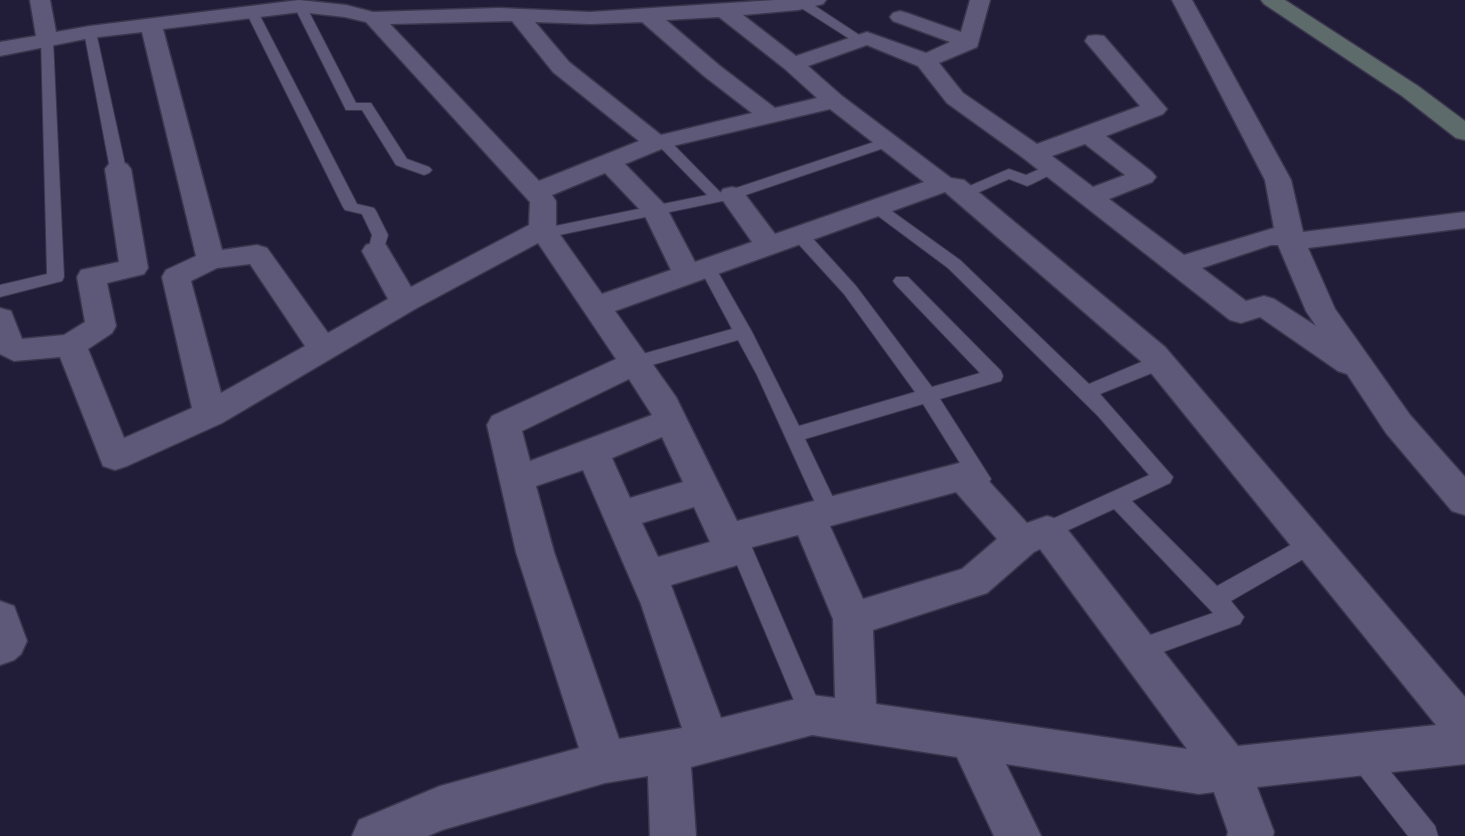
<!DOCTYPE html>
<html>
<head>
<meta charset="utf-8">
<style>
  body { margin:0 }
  canvas { display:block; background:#211c37 }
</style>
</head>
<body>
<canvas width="1465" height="836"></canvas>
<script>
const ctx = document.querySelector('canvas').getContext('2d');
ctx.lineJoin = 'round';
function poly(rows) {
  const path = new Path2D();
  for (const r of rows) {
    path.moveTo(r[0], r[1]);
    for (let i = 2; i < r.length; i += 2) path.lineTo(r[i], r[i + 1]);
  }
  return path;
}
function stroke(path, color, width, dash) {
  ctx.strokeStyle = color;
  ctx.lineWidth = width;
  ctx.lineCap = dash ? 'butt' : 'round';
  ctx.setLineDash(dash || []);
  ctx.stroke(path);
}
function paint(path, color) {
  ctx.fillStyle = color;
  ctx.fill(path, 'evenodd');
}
const lane = poly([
  [798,0,806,0,867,40,866,43,856,43,798,6,798,0],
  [300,2,306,6,356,103,371,103,407,159,429,167,432,170,429,173,424,175,396,165,362,110,346,110,294,6,300,2],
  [252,8,258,12,357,204,374,208,376,211,388,235,382,255,370,255,368,251,372,235,362,214,345,210,343,207,246,12,252,8],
  [90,28,96,32,126,169,118,174,110,169,84,32,90,28],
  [47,35,53,39,64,277,62,281,0,297,0,285,47,274,41,39,47,35],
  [663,138,668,139,721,193,883,139,893,139,895,142,893,145,737,198,545,238,539,237,537,233,539,229,545,228,707,195,658,145,656,142,658,139,663,138],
  [1053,163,1058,165,1061,168,1058,171,1032,184,1027,186,1009,179,968,197,958,197,955,194,958,191,1004,171,1009,169,1026,175,1053,163],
  [876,202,882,204,960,260,1089,384,1153,357,1160,355,1167,357,1169,362,1167,367,1100,394,1173,477,1170,483,1132,501,1217,586,1303,538,1311,535,1319,538,1322,544,1319,550,1231,601,1244,617,1240,624,1138,661,1130,658,1126,650,1130,642,1213,613,1114,509,1047,540,1039,537,1036,531,1039,525,1149,475,1098,416,948,268,870,210,868,207,876,202],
  [799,229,805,230,856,286,932,387,980,373,896,285,893,281,896,277,908,277,1001,371,1003,376,1001,381,940,399,991,479,983,493,976,495,969,493,966,487,970,479,923,404,805,439,840,512,836,518,829,521,822,518,757,375,738,340,635,370,628,368,626,363,628,358,732,329,699,267,701,263,707,262,713,263,715,267,752,332,799,426,915,392,844,294,793,238,791,234,793,230,799,229],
  [736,527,744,530,747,536,824,715,821,723,812,727,803,723,800,715,725,536,728,530,736,527],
  [1360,742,1369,745,1435,826,1438,836,1408,836,1351,763,1347,754,1351,745,1360,742]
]);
const street = poly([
  [30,0,50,0,56,32,90,26,299,0,346,5,373,12,499,8,590,12,775,0,826,0,823,4,798,10,743,15,796,56,867,32,926,53,950,42,893,21,890,17,893,13,900,11,907,13,961,32,970,0,990,0,977,47,939,63,963,93,1037,144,1140,106,1085,41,1088,36,1096,35,1104,36,1167,109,1163,114,1106,136,1152,172,1156,177,1152,182,1109,199,1184,255,1274,228,1265,180,1172,0,1192,0,1291,180,1303,232,1465,212,1465,228,1308,248,1335,309,1410,415,1465,477,1465,515,1452,511,1386,433,1347,374,1338,371,1260,317,1241,323,1230,320,1022,157,947,103,918,66,867,45,808,66,842,96,951,178,964,180,1165,347,1465,697,1465,764,1257,787,1274,832,1273,836,1227,836,1228,832,1214,792,1199,794,1006,764,1041,836,994,836,957,757,812,735,691,767,696,836,650,836,648,776,605,783,442,830,428,836,352,836,359,820,440,786,579,748,516,552,487,425,492,416,616,359,538,243,415,309,222,423,127,466,115,470,103,466,60,357,14,361,0,354,0,308,11,311,22,339,64,335,85,322,77,277,81,270,119,262,105,169,109,164,118,161,127,164,131,169,148,268,144,274,107,283,116,326,112,333,88,349,124,438,192,408,162,277,166,270,196,256,142,32,90,38,0,56,0,42,36,36,30,0],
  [300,12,345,17,366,22,530,202,529,225,411,287,386,245,376,242,366,245,362,251,388,299,328,333,267,248,257,245,222,250,163,29,300,12],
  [719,17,785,69,817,98,775,108,720,66,666,20,719,17],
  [512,21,553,72,639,141,539,181,390,24,512,21],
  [535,22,590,24,642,22,704,76,752,113,661,135,569,62,535,22],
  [830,109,924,182,775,234,741,189,732,187,723,189,719,195,752,242,695,262,665,205,625,164,664,148,830,109],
  [1085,144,1125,175,1093,187,1052,156,1085,144],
  [605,173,644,214,671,270,602,294,556,229,556,201,552,195,605,173],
  [945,192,1143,363,1436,725,1238,746,1060,520,1047,516,1027,523,975,466,963,462,737,521,676,397,615,311,945,192],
  [1271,245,1278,245,1306,311,1316,326,1274,299,1264,296,1246,301,1202,268,1271,245],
  [250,264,305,346,221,393,191,281,217,268,250,264],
  [629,379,652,415,530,461,522,431,629,379],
  [662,437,683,482,630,498,612,458,662,437],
  [583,470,641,604,682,728,619,739,554,552,536,486,583,470],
  [956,492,997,539,962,569,863,599,830,526,956,492],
  [694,507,710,542,658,557,642,523,694,507],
  [798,535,833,619,835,698,812,695,721,718,671,585,741,564,749,548,798,535],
  [1040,549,1187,749,876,704,873,630,987,593,1034,552,1040,549],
  [0,601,14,606,27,641,21,654,14,660,0,665,0,601]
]);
const secondary = poly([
  [1261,0,1285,0,1418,86,1465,121,1465,140,1456,138,1402,96,1264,4,1261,0]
]);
stroke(lane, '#3b364d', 2);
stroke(street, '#3b364d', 3);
stroke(secondary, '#3b364d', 3);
paint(lane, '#5e5979');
paint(street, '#5e5979');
paint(secondary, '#5d6c6a');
</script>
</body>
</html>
